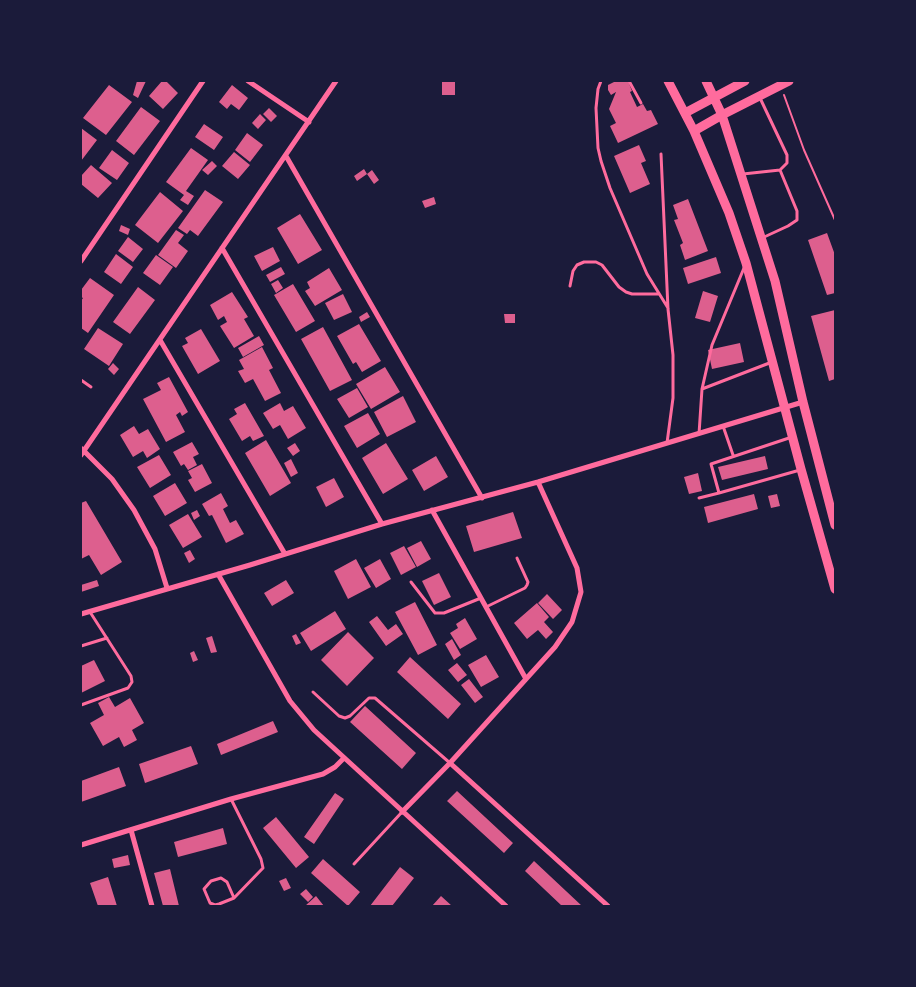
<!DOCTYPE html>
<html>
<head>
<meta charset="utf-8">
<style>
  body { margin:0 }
  #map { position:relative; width:916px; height:987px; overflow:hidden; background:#1b1b3a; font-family:Karla,sans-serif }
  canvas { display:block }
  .frame { position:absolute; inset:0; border:82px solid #1b1b3a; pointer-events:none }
</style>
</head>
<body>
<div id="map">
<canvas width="916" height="987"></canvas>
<div class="frame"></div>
</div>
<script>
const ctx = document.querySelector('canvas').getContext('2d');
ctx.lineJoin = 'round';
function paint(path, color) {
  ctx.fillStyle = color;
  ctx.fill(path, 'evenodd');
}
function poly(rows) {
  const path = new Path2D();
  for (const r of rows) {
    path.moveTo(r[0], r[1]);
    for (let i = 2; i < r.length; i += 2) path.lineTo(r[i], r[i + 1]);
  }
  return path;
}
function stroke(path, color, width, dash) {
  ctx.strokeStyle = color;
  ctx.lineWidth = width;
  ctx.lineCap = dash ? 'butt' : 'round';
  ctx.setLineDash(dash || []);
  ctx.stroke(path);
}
const building = poly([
  [137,81,146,81,138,98,133,95],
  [162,81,166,81,178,93,163,109,149,96],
  [616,81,628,81,632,91,630,92,637,107,643,104,647,111,651,110,658,124,618,143,610,126,616,123,609,109,616,92,611,95,608,90,608,85],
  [442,82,455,82,455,95,442,95],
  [109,85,132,102,106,135,83,118],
  [232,85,248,98,239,110,231,104,227,109,219,102],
  [141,107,160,121,134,155,116,141],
  [269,108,277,116,271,122,263,114],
  [260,114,266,120,258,129,252,123],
  [204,124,223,137,214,150,195,137],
  [81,128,97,140,81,161],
  [247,133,263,145,250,162,235,150],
  [639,145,646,161,641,163,650,184,630,193,614,156],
  [191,148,208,160,186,191,194,196,188,205,180,200,184,195,166,182],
  [112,150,129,163,117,180,99,168],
  [234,152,250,165,238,179,222,166],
  [212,161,217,166,208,175,202,170],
  [91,165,112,183,98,198,81,184,81,176],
  [364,169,367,174,357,181,354,176],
  [372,170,379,180,374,184,367,174],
  [205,190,223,202,198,236,190,230,187,234,178,228],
  [160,192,183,211,158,243,135,225],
  [434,197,436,204,425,208,422,201],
  [688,199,708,251,685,260,680,245,683,243,674,220,678,219,673,205],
  [300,214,322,250,298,264,277,228],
  [121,225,130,229,128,235,119,231],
  [176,230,184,235,178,243,188,251,176,268,158,255],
  [827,233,835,255,835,293,827,295,808,240],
  [128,237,143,249,133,262,118,251],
  [273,247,280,261,262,271,254,256],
  [116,254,133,267,121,284,104,272],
  [156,255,173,267,160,285,143,273],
  [716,257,721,273,688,284,683,268],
  [281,267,285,274,270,282,266,275],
  [329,268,342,290,315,306,305,291,310,288,307,282],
  [90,278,114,295,88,333,81,328,81,301,83,298,81,297,81,290],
  [278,280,283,288,276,293,271,284],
  [293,284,315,321,296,332,274,295],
  [138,287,155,300,130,334,113,322],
  [703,291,718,296,710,322,695,318],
  [232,292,248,317,244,319,254,336,234,348,220,326,227,322,224,316,218,320,210,305],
  [343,294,352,312,334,320,325,303],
  [835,310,835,379,829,381,811,316],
  [367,312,370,317,361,322,359,317],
  [504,314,515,314,515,323,505,323],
  [359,324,381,361,362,372,356,362,353,364,337,336],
  [323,327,352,380,330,391,301,339],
  [98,328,123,344,109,366,84,349],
  [201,329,220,361,198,374,182,346,188,343,185,338],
  [259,336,264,345,243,357,238,348],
  [740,343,744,362,712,369,708,350],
  [262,347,273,368,269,370,281,393,265,401,253,379,245,383,238,371,244,369,239,360],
  [113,363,119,369,114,375,108,369],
  [385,367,400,392,371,409,356,384],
  [169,377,188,412,182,416,180,412,176,415,185,432,166,442,143,399,161,390,157,383],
  [357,388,368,407,349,418,337,399],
  [403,396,416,422,387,437,374,412],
  [245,403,264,436,253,441,250,436,242,441,229,419,237,414,234,409],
  [280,403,284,411,293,406,306,428,288,439,280,425,273,429,263,413],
  [368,413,380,434,357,448,344,426],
  [134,426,139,434,148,429,160,449,147,458,143,451,133,457,120,435],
  [266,440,291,483,270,496,245,453],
  [192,442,199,454,193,457,197,465,188,470,184,464,181,466,173,452],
  [295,443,300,451,293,456,287,448],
  [386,443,408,479,383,494,362,458],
  [159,455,171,475,150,488,137,467],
  [436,456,448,477,424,491,412,470],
  [765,456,768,469,722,480,718,467],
  [291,459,298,473,291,477,284,463],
  [202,464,212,483,195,492,188,480,192,478,188,471],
  [698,473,702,491,689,494,684,477],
  [334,478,344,497,326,507,316,487],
  [175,483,187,503,165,516,153,496],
  [221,493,228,506,223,509,230,523,236,520,244,534,226,543,212,515,209,516,202,504],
  [754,494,758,509,708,523,704,507],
  [777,494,780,506,771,508,768,496],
  [86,501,122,562,101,575,89,555,81,559,81,503],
  [197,510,200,516,194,520,191,513],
  [513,512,522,538,474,552,466,526],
  [188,514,202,537,183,548,169,525],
  [421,541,431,559,417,567,407,548],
  [404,546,416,567,401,575,390,553],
  [190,550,195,559,189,563,184,553],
  [356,559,371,587,348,599,334,571],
  [380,559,391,579,376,588,364,568],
  [439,573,451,597,434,605,422,581],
  [97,580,99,586,81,592,81,585],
  [286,580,294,593,272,606,264,593],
  [547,594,562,610,553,619,538,603],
  [415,602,437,645,418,655,395,612],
  [537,603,549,617,544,622,553,632,546,639,538,630,527,639,514,623],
  [335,611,346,629,311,651,300,633],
  [377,616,388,630,396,624,403,634,386,646,369,622],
  [465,618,477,639,460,649,450,633,458,628,456,624],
  [348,632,374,658,347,686,321,660],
  [296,634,301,643,296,645,292,636],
  [212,636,217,652,211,653,206,638],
  [452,639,461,655,454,660,445,644],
  [194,651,198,660,193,662,190,653],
  [486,655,499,677,481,687,468,665],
  [410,657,461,704,448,719,397,672],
  [94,660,105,681,81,693,81,666],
  [457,663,467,675,458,682,448,670],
  [469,679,483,697,475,703,461,685],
  [109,697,115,707,130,698,144,723,132,730,137,740,124,747,119,737,103,746,90,723,104,715,98,703],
  [365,706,416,753,402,769,350,722],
  [273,721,278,732,221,755,217,744],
  [191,746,198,764,145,783,139,764],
  [119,767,126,786,81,802,81,781],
  [457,791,513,843,504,853,447,801],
  [335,793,344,799,314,844,304,837],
  [276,817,309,857,296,868,263,828],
  [223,828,227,844,178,857,174,842],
  [128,855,130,865,114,868,112,859],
  [323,859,360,892,348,906,311,873],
  [534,861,582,906,562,906,525,871],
  [400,867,414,878,392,906,370,906],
  [170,869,179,906,163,906,154,873],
  [108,877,117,906,98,906,90,883],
  [286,878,291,888,284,891,279,881],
  [306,889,313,897,308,902,300,894],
  [316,896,324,906,305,906],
  [441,896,452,906,432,906]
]);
const path = poly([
  [784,95,804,150,835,220]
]);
const service = poly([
  [601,81,598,89,596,108,598,148,601,161,610,188,647,274,668,308],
  [629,81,641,103],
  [760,98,787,155,787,163,780,170,797,211,797,220,788,226,762,238],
  [661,154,668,309,673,355,673,398,667,443],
  [743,174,780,170],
  [570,286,573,271,577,265,584,262,596,262,602,265,619,287,626,292,632,294,659,294],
  [81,380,91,387],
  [702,389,772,362],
  [723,426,733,455],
  [699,434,702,389,712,345,744,268],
  [792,437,711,464,719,493,800,470],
  [699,498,719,493],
  [411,582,435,613,444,613,481,598],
  [486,607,525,588,527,585,528,582,517,558],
  [81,646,107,638],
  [313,692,339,716,345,718,350,716,369,698,375,698,450,763],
  [81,705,128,688,132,682,131,676,90,612],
  [231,799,261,859,263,868,234,898,219,904,215,905,210,903,204,889,211,881,221,878,227,882,234,898],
  [354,864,402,812]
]);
const minor = poly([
  [248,81,309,122],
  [286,156,482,498],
  [222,248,382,524],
  [81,261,203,81],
  [160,340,285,554],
  [82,449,112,479,134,510,155,549,167,588],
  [81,455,336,81],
  [432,510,526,679],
  [218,574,290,701,314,730,506,906],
  [81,614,250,565,382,524,538,482,803,402],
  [450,763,608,906],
  [402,812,450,763,526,679,555,647,572,622,581,592,577,568,538,482],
  [131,830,152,906],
  [81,845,231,799,323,774,335,767,344,758]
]);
const secondary = poly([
  [668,81,694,131,729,213,746,263,801,469,835,589],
  [706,81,722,115,775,281,803,402,835,525],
  [685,113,745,81],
  [694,131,722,115,789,81]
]);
paint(building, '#dd5f8e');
stroke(path, '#ff6b9d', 2);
stroke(service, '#ff6b9d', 3);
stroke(minor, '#ff6b9d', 5);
stroke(secondary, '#ff6b9d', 9);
</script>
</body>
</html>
